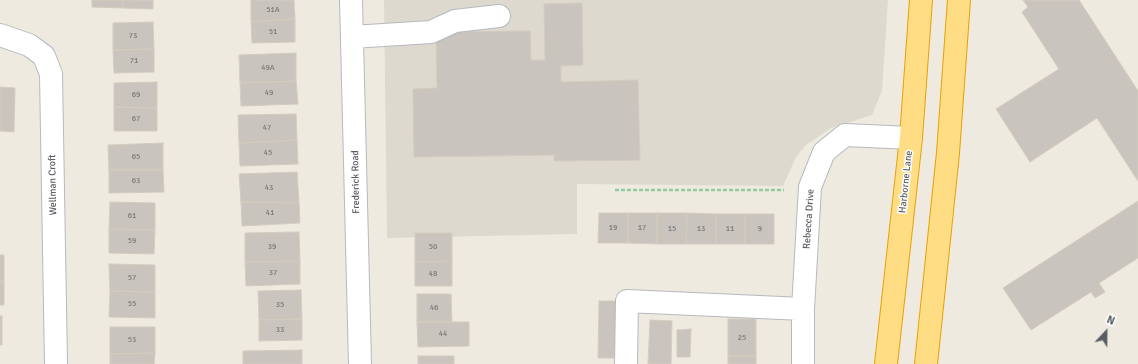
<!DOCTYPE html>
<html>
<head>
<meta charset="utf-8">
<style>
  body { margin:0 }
  #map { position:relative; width:1138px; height:364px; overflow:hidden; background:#eeeae0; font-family:Signika,sans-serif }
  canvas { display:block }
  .north { position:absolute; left:1086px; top:312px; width:40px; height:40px; -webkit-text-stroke:3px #fff; paint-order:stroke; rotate:22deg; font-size:11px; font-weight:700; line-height:16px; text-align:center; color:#595d63 }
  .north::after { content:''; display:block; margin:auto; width:14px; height:18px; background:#595d63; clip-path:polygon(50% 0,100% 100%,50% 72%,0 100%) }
</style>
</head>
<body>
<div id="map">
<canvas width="1138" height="364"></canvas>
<div class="north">N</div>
</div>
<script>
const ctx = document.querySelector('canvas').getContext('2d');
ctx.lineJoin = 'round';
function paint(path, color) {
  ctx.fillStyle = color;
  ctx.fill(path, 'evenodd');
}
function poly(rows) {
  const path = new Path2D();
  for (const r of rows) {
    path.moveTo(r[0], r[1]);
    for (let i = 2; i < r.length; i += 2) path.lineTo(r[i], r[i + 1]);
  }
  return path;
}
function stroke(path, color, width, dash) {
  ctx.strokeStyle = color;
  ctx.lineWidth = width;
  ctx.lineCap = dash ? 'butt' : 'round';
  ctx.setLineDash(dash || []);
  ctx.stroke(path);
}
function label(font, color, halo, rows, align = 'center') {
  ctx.font = font + ' Signika,sans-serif';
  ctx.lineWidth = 3;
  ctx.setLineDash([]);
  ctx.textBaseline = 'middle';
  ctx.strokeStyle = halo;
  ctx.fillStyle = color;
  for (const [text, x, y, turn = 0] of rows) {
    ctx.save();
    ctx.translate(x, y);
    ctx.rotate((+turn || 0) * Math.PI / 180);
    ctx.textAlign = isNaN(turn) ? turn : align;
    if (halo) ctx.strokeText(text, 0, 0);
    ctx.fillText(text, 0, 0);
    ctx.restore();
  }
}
const education = poly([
  [384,0,888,0,882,91,872,115,831,128,806,145,796,157,783,186,577,184,577,234,387,238]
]);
const building = poly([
  [92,0,123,0,123,8,92,7,92,0],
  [123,0,153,0,153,9,123,8,123,0],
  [251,0,294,0,295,19,251,22,251,0],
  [1023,0,1079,0,1138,91,1138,181,1097,118,1030,162,996,109,1059,69,1022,12,1028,7,1023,0],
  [582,3,583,65,561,66,561,82,638,80,640,160,554,161,554,155,414,157,413,89,437,88,436,32,530,31,531,60,545,60,544,4,582,3],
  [295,19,295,42,252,43,251,22,295,19],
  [153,22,154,49,113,50,113,23,153,22],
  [154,49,154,72,114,73,113,50,154,49],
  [296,53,296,81,240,83,239,55,296,53],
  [296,81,298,104,241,106,240,83,296,81],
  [157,82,157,108,114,107,114,83,157,82],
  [0,87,15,88,14,132,0,131,0,87],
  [114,107,157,108,157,131,114,131,114,107],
  [296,114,297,140,239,143,238,115,296,114],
  [297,140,298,164,240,166,239,143,297,140],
  [163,143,163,170,109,170,108,145,163,143],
  [109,170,163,170,164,192,109,193,109,170],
  [297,172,299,203,241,202,239,174,297,172],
  [1138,201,1138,258,1099,283,1105,292,1095,298,1091,292,1031,330,1003,288,1138,201],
  [110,202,155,203,155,230,109,229,110,202],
  [241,202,299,203,300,223,242,226,241,202],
  [599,213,628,213,628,243,598,243,599,213],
  [628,213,657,213,657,244,628,243,628,213],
  [657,213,687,213,686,244,657,244,657,213],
  [687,213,716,214,716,244,686,244,687,213],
  [716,214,745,214,745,244,716,244,716,214],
  [745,214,774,214,774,244,745,244,745,214],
  [109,229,155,230,154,254,109,253,109,229],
  [299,232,300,261,245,262,245,233,299,232],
  [415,233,452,233,452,261,415,262,415,233],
  [0,255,4,255,4,282,0,282,0,255],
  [300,261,300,284,246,286,245,262,300,261],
  [452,261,452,286,415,286,415,262,452,261],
  [109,264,155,265,155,292,110,291,109,264],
  [0,282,4,282,4,305,0,305,0,282],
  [301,290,302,319,259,320,258,291,301,290],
  [110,291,155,292,155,318,109,317,110,291],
  [417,294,451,294,452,322,417,322,417,294],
  [599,301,616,301,614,358,598,358,599,301],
  [0,316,2,316,2,345,0,345,0,316],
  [302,319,302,340,259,341,259,320,302,319],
  [728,319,756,319,756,356,728,356,728,319],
  [650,320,672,321,671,364,648,364,650,320],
  [417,322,469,322,469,346,418,347,417,322],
  [110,327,155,327,155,353,110,354,110,327],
  [691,329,690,357,677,357,677,330,691,329],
  [302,350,302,364,243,364,243,351,302,350],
  [155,353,154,364,110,364,110,354,155,353],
  [418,356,454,356,454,364,418,364,418,356],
  [728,356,756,356,756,364,728,364,728,356]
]);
const path = poly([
  [615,190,784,190]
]);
const minor = poly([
  [351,0,360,364],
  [0,35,29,45,44,56,51,74,56,364],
  [352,37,431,32,455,21,499,16],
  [626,364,627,301,803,309],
  [803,364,803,309,810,187,824,152,845,135,911,138]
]);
const highway = poly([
  [886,364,911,138,921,0],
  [926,364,948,153,959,0]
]);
const numberNames = [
  ["51A",273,10],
  ["51",273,32],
  ["73",133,36],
  ["71",134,61],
  ["49A",268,68],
  ["49",269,93],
  ["69",136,95],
  ["67",136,119],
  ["47",267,128],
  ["45",268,153],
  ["65",136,157],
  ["63",136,181],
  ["43",269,188],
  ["41",270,213],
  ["61",132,216],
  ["19",613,228],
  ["17",642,228],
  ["15",672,229],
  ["13",701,229],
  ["11",730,229],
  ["9",760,229],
  ["59",132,241],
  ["39",272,247],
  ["50",433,247],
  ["37",273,273],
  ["48",433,274],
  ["57",132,278],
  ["55",132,304],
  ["35",280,305],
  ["46",434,308],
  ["33",280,330],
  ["44",443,334],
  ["25",742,338],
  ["53",132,340]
];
const streetNames = [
  ["Frederick Road",356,182,-91],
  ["Harborne Lane",906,182,-84],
  ["Wellman Croft",53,185,-91],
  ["Rebecca Drive",809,219,-86]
];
paint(education, '#ddd9cf');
paint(building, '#c9c4bd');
stroke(building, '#d3ccbe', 1);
stroke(minor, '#b6b9be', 24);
stroke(highway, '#ed9e00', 24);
stroke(path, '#92c9a1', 2.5, [4, 2]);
stroke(minor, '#fff', 22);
stroke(highway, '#ffdd85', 22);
label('8px', '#75777a', null, numberNames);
label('10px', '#595d63', '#fff', streetNames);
</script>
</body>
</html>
